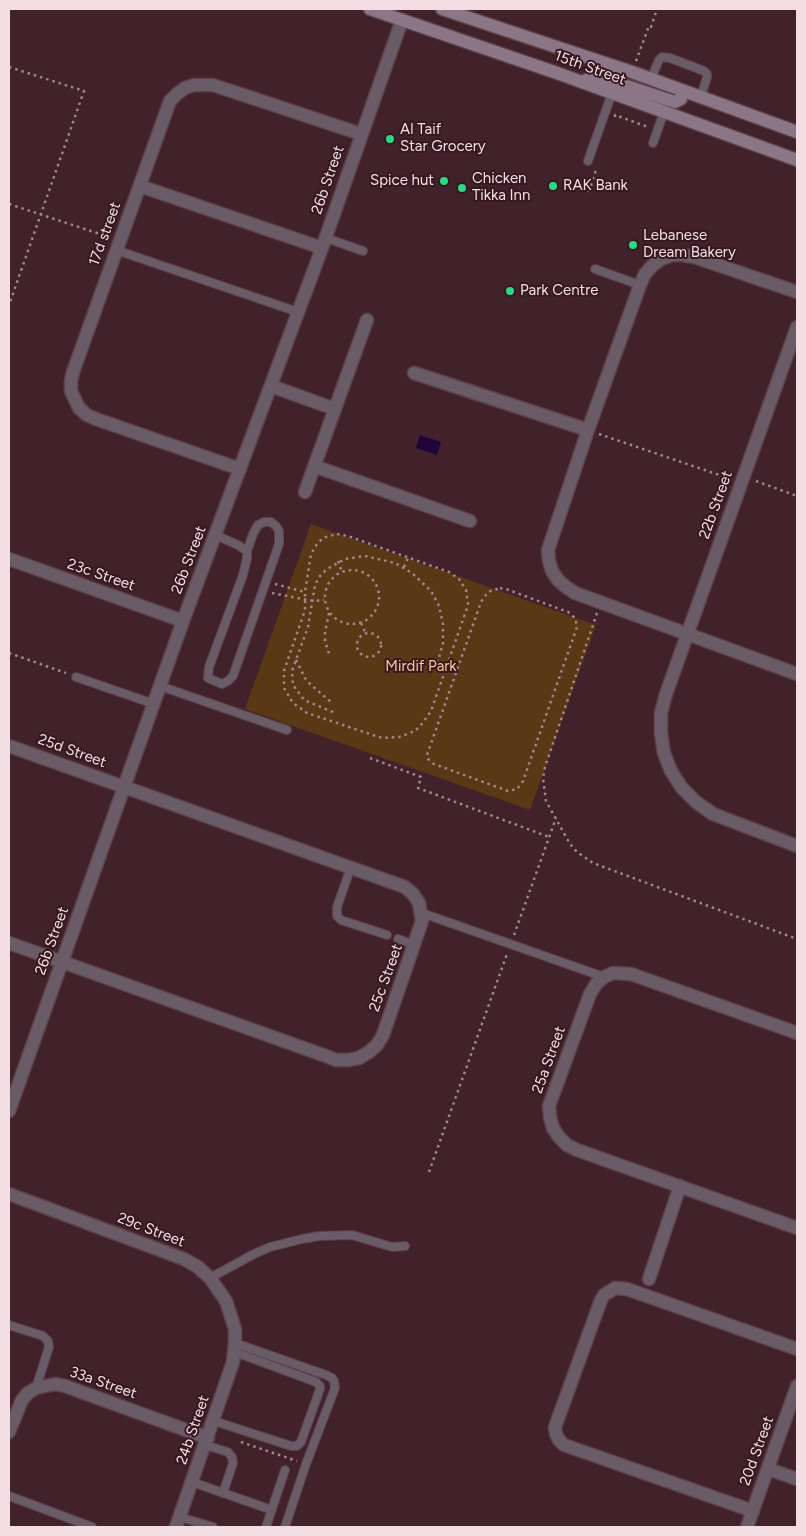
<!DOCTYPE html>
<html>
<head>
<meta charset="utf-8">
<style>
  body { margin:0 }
  #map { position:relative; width:806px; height:1536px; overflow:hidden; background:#41222b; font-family:Figtree,sans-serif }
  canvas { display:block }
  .frame { position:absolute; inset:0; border:10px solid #f3dee3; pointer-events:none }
</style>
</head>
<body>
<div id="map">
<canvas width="806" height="1536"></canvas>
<div class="frame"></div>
</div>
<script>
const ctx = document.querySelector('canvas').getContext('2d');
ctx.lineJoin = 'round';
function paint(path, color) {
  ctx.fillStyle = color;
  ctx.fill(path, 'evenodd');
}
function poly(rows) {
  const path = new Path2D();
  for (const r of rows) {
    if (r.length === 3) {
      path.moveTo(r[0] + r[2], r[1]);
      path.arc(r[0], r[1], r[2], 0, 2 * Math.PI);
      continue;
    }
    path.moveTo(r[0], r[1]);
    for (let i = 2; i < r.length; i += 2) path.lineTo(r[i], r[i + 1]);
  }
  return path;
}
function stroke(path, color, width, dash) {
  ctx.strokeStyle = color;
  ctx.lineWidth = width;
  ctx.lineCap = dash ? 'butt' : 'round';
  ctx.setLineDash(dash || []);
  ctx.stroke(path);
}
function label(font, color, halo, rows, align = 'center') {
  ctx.font = font + ' Figtree,sans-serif';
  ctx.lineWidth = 4;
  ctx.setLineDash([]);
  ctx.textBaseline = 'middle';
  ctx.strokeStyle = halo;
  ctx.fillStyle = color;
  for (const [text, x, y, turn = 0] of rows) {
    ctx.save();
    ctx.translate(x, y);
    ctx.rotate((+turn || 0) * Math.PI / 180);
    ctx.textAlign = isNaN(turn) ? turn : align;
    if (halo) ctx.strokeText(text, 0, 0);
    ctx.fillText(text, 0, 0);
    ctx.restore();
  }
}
const green = poly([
  [311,524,596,625,530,810,245,709]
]);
const water = poly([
  [420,435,441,442,437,455,416,448]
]);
const path = poly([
  [636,61,649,26,651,27,657,9],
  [9,67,84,91,9,305],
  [615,117,615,115,648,127],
  [589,192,597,167],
  [9,204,109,237],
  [599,434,731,479],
  [756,481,797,496],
  [337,534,348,536,449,572,459,579,466,590,468,604,466,611,431,711,421,725,415,731,399,737,382,738,307,713,293,703,284,688,284,671,305,610,305,592,311,554,317,544,321,540,326,537,337,534],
  [338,561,342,572],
  [404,567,408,558],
  [352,597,27],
  [275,584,305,592],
  [500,588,506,589,568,612,575,618,577,627,523,781,517,789,508,791,434,764,428,759,427,755,481,602,488,592,500,588],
  [272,593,313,601,324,600],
  [329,613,325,632,325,641,330,657],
  [597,613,545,767,543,778,546,801,570,844,577,852,593,863,797,939],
  [361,623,366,634],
  [369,645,12],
  [9,653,66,673],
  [296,660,305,678,311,685,331,702],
  [333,712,304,700,293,685,292,671,308,627,315,585,320,576,327,569,345,559,365,556,395,563,412,573,431,591,439,606,443,624,443,643,437,665,456,672],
  [370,758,421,777,418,788,549,837],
  [514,935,556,818],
  [429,1172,507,954],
  [241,1442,297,1461]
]);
const lane = poly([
  [651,79,659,60,662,57,670,58,704,71,707,74,707,77,701,97],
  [653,143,664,112],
  [588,161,612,93],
  [326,238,363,251],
  [116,250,298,312],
  [595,269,640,285],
  [264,522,271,522,276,526,279,531,279,544,233,676,228,681,222,684,208,678,209,667,243,575,247,558,247,551,253,534,258,525,264,522],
  [215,535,238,545,247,551],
  [76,677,154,704],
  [160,686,287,730],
  [351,867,337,907,337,916,341,920,387,935],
  [422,913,604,977],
  [398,939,415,945],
  [210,1278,254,1254,270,1247,302,1239,319,1236,352,1235,392,1247,405,1246],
  [9,1325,43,1336,48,1341,49,1347,36,1388],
  [235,1343,326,1375,332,1378,334,1381,335,1388,306,1464,285,1527],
  [214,1421,291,1446,297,1446,301,1442,320,1389,320,1386,316,1382,235,1352],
  [205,1445,228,1452,232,1457,233,1463,223,1493],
  [192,1482,272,1510],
  [9,1496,92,1527],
  [180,1517,213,1527],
  [266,1527,285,1470]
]);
const street = poly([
  [140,186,322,248],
  [797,292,694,257,683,255,672,255,661,259,652,266,645,274,640,285,588,430,548,550,549,561,552,571,558,580,566,587,575,593,797,674],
  [797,327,666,694,661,713,661,733,664,753,671,771,682,788,696,802,713,814,797,846],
  [414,373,588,430],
  [271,386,335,409],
  [314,466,470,521],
  [240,469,96,419,87,415,79,408,71,391,71,381,73,372,170,101,177,94,185,88,194,85,213,85,361,134],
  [305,492,367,320],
  [9,559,183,621],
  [9,746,405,887,413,894,419,903,422,921,383,1035,377,1045,369,1052,359,1058,348,1060,336,1060,326,1056,9,943],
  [797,1033,631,974,613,973,604,977,596,984,590,994,549,1106,550,1117,553,1128,559,1137,567,1145,577,1150,797,1228],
  [9,1111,183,621,322,248,402,20],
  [9,1194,184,1259,198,1267,210,1278,226,1301,235,1329,235,1343,233,1362,176,1527],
  [649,1279,680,1186],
  [9,1432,22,1400,28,1393,36,1388,55,1384,65,1386,208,1438],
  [768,1469,797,1479],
  [753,1511,564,1445,559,1440,556,1434,555,1427,601,1300,604,1295,615,1288,627,1289,797,1349],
  [747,1527,797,1386]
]);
const secondary = poly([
  [370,9,557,73,797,160],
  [442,9,632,72,797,132],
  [582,82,588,79,602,78,675,102,681,99,682,91]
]);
const markers = [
  [390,139,5,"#2bd884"],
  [444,181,5,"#2bd884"],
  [553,186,5,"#2bd884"],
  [462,188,5,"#2bd884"],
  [633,245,5,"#2bd884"],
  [510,291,5,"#2bd884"]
];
const streetNames = [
  ["15th Street",590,68,20],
  ["26b Street",328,180,-71],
  ["17d street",105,234,-70],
  ["22b Street",716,505,-70],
  ["26b Street",189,560,-69],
  ["23c Street",101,575,19],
  ["25d Street",72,751,20],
  ["26b Street",52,941,-70],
  ["25c Street",386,978,-70],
  ["25a Street",549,1060,-70],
  ["29c Street",151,1230,21],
  ["33a Street",103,1383,19],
  ["24b Street",193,1430,-71],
  ["20d Street",757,1451,-70]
];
const poiNames = [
  ["Al Taif",400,130],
  ["Star Grocery",400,147],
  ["Chicken",472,179],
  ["Tikka Inn",472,196],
  ["Spice hut",434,181,"right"],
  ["RAK Bank",563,186],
  ["Lebanese",643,236],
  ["Dream Bakery",643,253],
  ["Park Centre",520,291]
];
const parkNames = [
  ["Mirdif Park",421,667]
];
paint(green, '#5a3815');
paint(water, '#1f053a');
stroke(lane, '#5d4048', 10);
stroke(street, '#5d4048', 15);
stroke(secondary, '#5d4048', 15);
stroke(path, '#a0868d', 2.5, [2.5, 4]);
stroke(lane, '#695c66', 8);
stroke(street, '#695c66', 12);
stroke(secondary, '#8a7686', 12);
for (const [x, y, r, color] of markers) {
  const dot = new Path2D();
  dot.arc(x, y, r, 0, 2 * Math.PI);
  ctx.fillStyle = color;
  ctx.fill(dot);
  stroke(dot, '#361821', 2);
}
label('15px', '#f3dee3', '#361821', streetNames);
label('15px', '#f3dee3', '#361821', poiNames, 'left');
label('15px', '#fdc796', '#361821', parkNames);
</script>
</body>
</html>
